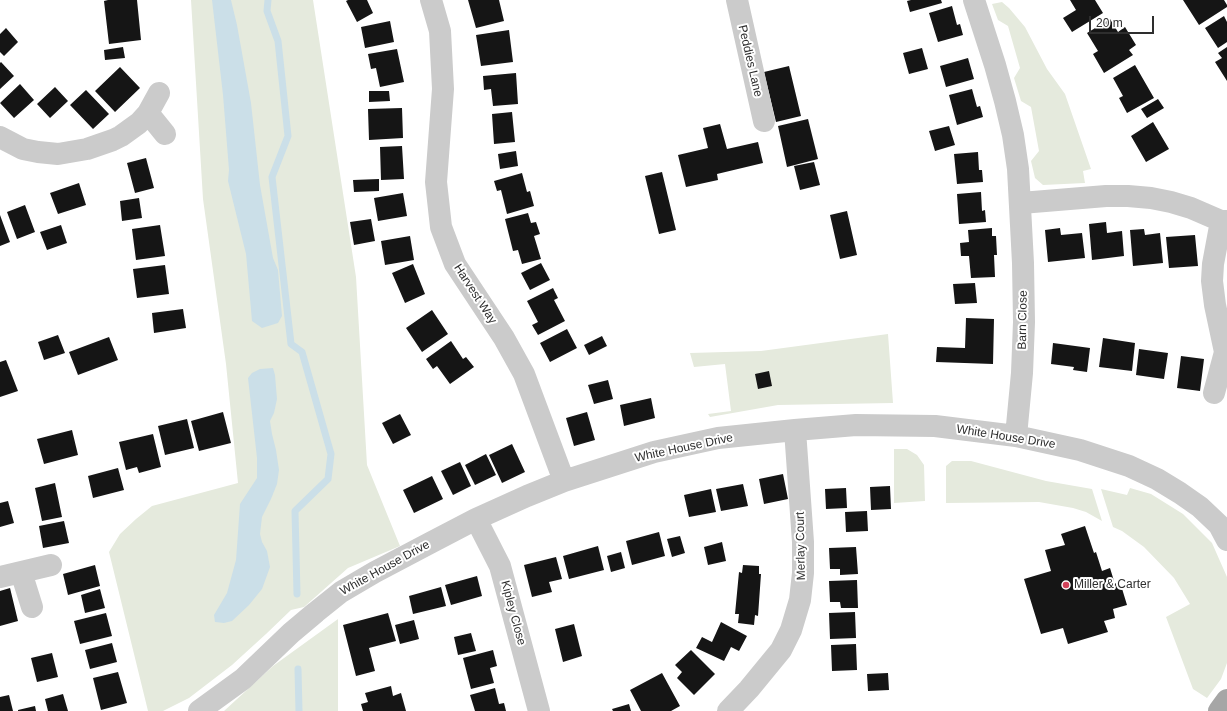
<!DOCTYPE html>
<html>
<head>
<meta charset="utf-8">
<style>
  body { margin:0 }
  #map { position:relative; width:1227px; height:711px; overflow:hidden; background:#fff; font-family:Arial,sans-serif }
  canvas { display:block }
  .scale { position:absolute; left:1089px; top:16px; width:65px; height:18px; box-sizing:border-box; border:2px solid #2e2e2e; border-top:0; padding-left:5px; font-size:12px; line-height:14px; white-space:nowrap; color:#2e2e2e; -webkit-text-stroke:3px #fff; paint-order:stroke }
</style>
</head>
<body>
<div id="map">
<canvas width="1227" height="711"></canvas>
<div class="scale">20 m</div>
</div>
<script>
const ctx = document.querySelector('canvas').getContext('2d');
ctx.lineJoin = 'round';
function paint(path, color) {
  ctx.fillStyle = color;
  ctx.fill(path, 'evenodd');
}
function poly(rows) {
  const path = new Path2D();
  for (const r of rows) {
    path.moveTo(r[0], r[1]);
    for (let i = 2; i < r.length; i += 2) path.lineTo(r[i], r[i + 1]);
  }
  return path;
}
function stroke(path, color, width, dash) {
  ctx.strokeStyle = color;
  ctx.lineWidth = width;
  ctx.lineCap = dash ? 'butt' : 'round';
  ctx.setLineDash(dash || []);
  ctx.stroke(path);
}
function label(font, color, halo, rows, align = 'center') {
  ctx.font = font + ' Arial,sans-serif';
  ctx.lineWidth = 4;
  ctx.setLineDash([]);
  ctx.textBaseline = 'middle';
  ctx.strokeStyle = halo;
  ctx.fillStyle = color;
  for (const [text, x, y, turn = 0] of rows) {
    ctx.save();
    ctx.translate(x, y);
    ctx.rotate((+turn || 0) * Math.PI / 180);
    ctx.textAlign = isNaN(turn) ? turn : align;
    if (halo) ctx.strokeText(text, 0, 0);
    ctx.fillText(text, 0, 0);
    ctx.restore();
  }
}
const green = poly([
  [191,0,313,0,356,277,367,465,400,546,348,568,304,607,291,610,266,634,232,665,189,698,163,711,148,711,109,552,120,534,136,519,152,506,238,483,226,364,203,199],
  [1002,2,1009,8,1025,27,1047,69,1065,94,1091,169,1083,171,1085,183,1043,185,1035,178,1031,161,1039,151,1031,107,1021,101,1014,78,1020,68,1008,26,998,20,992,4],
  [888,334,893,403,778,405,710,417,708,414,731,411,725,364,694,367,690,353,761,351],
  [894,449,907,449,917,455,924,465,925,501,894,503],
  [952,461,971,461,1046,481,1092,489,1102,521,1086,512,1073,508,1039,502,946,503,946,466],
  [1130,488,1151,494,1183,514,1212,543,1227,577,1227,663,1221,679,1207,698,1193,689,1166,617,1190,604,1174,578,1144,547,1122,531,1113,527,1101,489,1127,495],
  [338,619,338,711,224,711,273,666]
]);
const water = poly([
  [212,0,231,0,237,25,251,103,260,185,273,258,278,270,282,316,278,323,262,328,252,321,246,254,228,181,229,170,223,95],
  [273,368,275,375,277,399,274,413,270,421,272,434,276,450,279,470,277,484,271,499,262,517,260,534,262,542,267,551,270,567,262,589,249,605,232,621,224,623,215,622,214,615,227,593,236,560,240,504,257,478,257,458,248,378,252,373,260,369]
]);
const stream = poly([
  [268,0,267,11,278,41,288,136,272,177,291,344,302,352,331,454,328,479,295,511,297,594],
  [298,669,299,711]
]);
const building = poly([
  [108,0,137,0,141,40,109,44,104,1],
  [348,0,367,0,373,13,357,22,346,1],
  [468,0,499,0,504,21,476,28],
  [911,0,941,0,942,3,910,12,907,1],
  [1070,0,1095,0,1103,13,1072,32,1063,18,1076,10],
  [1183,0,1224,0,1227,5,1227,7,1199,25],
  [952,6,957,25,960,24,963,35,938,42,929,13],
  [1224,16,1227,22,1227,42,1218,48,1205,28],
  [1110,19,1118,32,1125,27,1136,45,1129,50,1133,55,1104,73,1093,54,1098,51,1087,33],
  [390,21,394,42,365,48,361,27],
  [6,28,18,42,4,56,0,52,0,34],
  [509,30,513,62,481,66,476,35],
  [123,47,125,58,105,60,104,50],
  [1227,47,1227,81,1215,62,1222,58,1218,53],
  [922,48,928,69,909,74,903,53],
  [397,49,404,82,380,87,376,68,371,69,368,54],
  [968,58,974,79,946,87,940,66],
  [1,62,14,76,0,89,0,63],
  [1135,65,1154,98,1127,113,1119,98,1123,96,1113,78],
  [789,66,801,116,776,122,764,72],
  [120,67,140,88,115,112,95,91],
  [516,73,518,104,493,106,491,89,484,90,483,76],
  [20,84,34,100,14,118,0,103],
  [55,87,68,101,50,118,37,104],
  [972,89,977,107,980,106,983,117,957,125,949,95],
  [86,90,109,114,93,129,70,105],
  [369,91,389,91,390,101,369,102],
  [1158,99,1164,108,1147,118,1141,109],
  [402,108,403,138,369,140,368,109],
  [512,112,515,142,494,144,492,114],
  [808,119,818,159,787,167,778,126],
  [1153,122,1169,149,1146,162,1131,136],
  [720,124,727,149,758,142,763,163,717,174,718,180,686,187,678,155,708,148,703,128],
  [949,126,955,145,935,151,929,131],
  [402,146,404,179,381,180,380,147],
  [516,151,518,166,500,169,498,154],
  [978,152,979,170,982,170,983,182,957,184,954,154],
  [146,158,154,188,135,193,127,163],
  [814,162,820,185,800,190,794,166],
  [662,172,676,230,659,234,645,176],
  [522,173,527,192,530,191,534,206,507,214,501,190,497,191,494,181],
  [379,179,379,191,354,192,353,180],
  [79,183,86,205,58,214,50,193],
  [981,192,982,211,985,210,986,222,959,224,957,194],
  [403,193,407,216,378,221,374,198],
  [139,198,142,218,122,221,120,201],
  [25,205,35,232,17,239,7,212],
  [847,211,857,255,840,259,830,215],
  [528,213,531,223,536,222,540,234,534,236,541,259,522,264,518,250,513,251,505,219],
  [0,215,10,242,0,246],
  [371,219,375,241,354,245,350,222],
  [1106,222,1107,233,1122,231,1124,256,1092,260,1089,224],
  [61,225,67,243,47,250,40,232],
  [160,225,165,256,136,260,132,229],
  [992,228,992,236,996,236,997,255,994,255,995,277,971,278,969,256,961,256,960,243,969,242,968,230],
  [1060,228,1061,235,1082,233,1085,258,1048,262,1045,230],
  [1144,229,1145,235,1160,233,1163,263,1133,266,1130,230],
  [1195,235,1198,266,1169,268,1166,237],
  [410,236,414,260,385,265,381,241],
  [541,263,550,280,530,290,521,273],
  [413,264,425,294,405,303,392,273],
  [165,265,169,294,137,298,133,269],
  [975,283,977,303,955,304,953,284],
  [553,288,558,298,554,300,565,321,538,335,532,325,538,322,527,301],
  [183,309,186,328,154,333,152,313],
  [432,310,448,334,422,352,406,328],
  [966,318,994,319,993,364,936,362,937,347,965,348],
  [567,329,577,348,550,362,540,343],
  [58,335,65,353,44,360,38,342],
  [602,336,607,346,589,355,584,345],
  [109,337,118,360,78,375,69,352],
  [1103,338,1135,343,1132,371,1099,367],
  [451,341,463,359,466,357,474,367,450,384,437,366,433,369,426,359],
  [1053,343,1090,348,1087,372,1073,370,1074,367,1051,364],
  [1139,349,1168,353,1164,379,1136,375],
  [1181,356,1204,359,1200,391,1177,388],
  [6,360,18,391,0,397,0,362],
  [769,371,772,386,758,389,755,374],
  [608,380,613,399,594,404,588,385],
  [651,398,655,418,624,426,620,405],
  [223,412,231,443,199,451,191,421],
  [587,412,595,440,574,446,566,418],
  [400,414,411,435,393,444,382,423],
  [187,419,194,448,165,455,158,426],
  [72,430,78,455,44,464,37,439],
  [153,434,161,467,139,473,137,467,126,470,119,442],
  [512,444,525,472,502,483,489,455],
  [486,454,496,475,475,485,465,465],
  [460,462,471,486,453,495,441,471],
  [118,468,124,490,93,498,88,476],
  [783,474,788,499,764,504,759,479],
  [432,476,443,499,414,513,403,490],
  [55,483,62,517,42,521,35,488],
  [743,484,748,506,721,511,716,489],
  [890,486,891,509,871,510,870,487],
  [846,488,847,508,826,509,825,489],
  [711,489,716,512,689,517,684,495],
  [8,501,14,523,0,527,0,503],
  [867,511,868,531,846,532,845,512],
  [64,521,69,543,43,548,39,526],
  [1085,526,1094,553,1096,552,1102,571,1110,568,1114,581,1106,583,1106,586,1120,582,1127,605,1113,609,1115,618,1104,621,1108,632,1068,644,1063,628,1041,634,1024,579,1051,571,1045,550,1065,545,1061,534],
  [659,532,665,556,632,565,626,541],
  [680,536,685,553,672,557,667,539],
  [722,542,726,561,708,565,704,547],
  [598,546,604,570,569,579,563,556],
  [856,547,858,574,840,575,840,569,830,569,829,548],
  [621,552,625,568,611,572,607,556],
  [556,557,562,579,549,582,552,592,532,597,524,565],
  [95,565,100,586,68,595,63,574],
  [743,565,759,566,759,574,761,574,758,616,755,615,754,625,738,623,739,614,735,614,739,572,742,573],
  [477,576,482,596,451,605,445,585],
  [857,580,858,608,841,608,840,602,830,602,829,581],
  [441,587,446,606,413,614,409,596],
  [10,588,18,621,0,626,0,591],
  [100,589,105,608,85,613,81,595],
  [855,612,856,638,830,639,829,613],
  [106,613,112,636,80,644,74,621],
  [388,613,396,641,369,648,375,671,356,676,343,625],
  [414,620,419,639,400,644,395,625],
  [721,622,747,636,739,651,731,647,724,661,696,648,702,637,712,642],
  [574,624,582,656,563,662,555,629],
  [471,633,476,651,458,655,454,637],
  [112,643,117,662,90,669,85,650],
  [856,644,857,670,832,671,831,645],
  [493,650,497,666,490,668,494,683,471,689,463,658],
  [691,650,715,674,694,695,677,678,682,672,675,665],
  [52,653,58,677,37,682,31,658],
  [118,672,127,703,101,710,93,678],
  [662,673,680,706,671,711,641,711,630,690],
  [888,673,889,690,868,691,867,674],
  [391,686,393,696,401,693,406,711,363,711,361,704,368,702,365,693],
  [495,688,499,704,504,703,506,711,475,711,470,695],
  [63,694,68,711,48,711,45,699],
  [9,695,13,711,0,711,0,697],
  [629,704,631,711,613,711,612,709],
  [35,706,36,711,18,711,18,710]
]);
const minor = poly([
  [431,0,440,31,443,89,436,182,441,227,455,264,504,338,524,374,564,481],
  [737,0,764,121],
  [974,0,995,65,1005,101,1013,135,1018,169,1023,263,1024,322,1022,373,1016,436],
  [148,113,165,134],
  [0,137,23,149,38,152,58,154,87,149,113,140,121,136,139,123,148,113,159,93],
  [1021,203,1106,196,1128,196,1151,198,1171,202,1191,208,1221,221,1227,221],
  [1214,393,1225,352,1215,305,1212,281,1213,264,1221,221],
  [476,519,500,566,539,711],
  [21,572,32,607],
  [0,577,51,565],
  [199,711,243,679,291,633,316,612,341,592,375,572,430,543,476,519,527,496,564,481,654,452,718,438,795,430,856,425,935,426,1016,436,1080,450,1129,466,1157,479,1180,493,1200,507,1219,525,1227,540],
  [728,711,749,689,781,650,791,630,800,600,803,573,803,542,795,430]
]);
const primary = poly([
  [1219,711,1227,700]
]);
const markers = [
  [1066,585,4,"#d2425a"]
];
const streetNames = [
  ["Peddies Lane",750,61,77],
  ["Harvest Way",475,294,57],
  ["Barn Close",1023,320,-89],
  ["White House Drive",1006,437,9],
  ["White House Drive",684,448,-12],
  ["Merlay Court",801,546,-91],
  ["White House Drive",385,568,-29],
  ["Kipley Close",513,613,75]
];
const poiNames = [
  ["Miller & Carter",1074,585]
];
paint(green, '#e5eadd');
paint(water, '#cbdfe8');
stroke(stream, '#cbdfe8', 7);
paint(building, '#151515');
stroke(minor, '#cbcbcb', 22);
stroke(primary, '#a6a6a6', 22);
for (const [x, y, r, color] of markers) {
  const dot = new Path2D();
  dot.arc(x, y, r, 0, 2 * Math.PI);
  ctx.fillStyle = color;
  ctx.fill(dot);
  stroke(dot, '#fff', 1.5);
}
label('12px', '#2e2e2e', '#fff', streetNames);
label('12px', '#2e2e2e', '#fff', poiNames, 'left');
</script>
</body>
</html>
